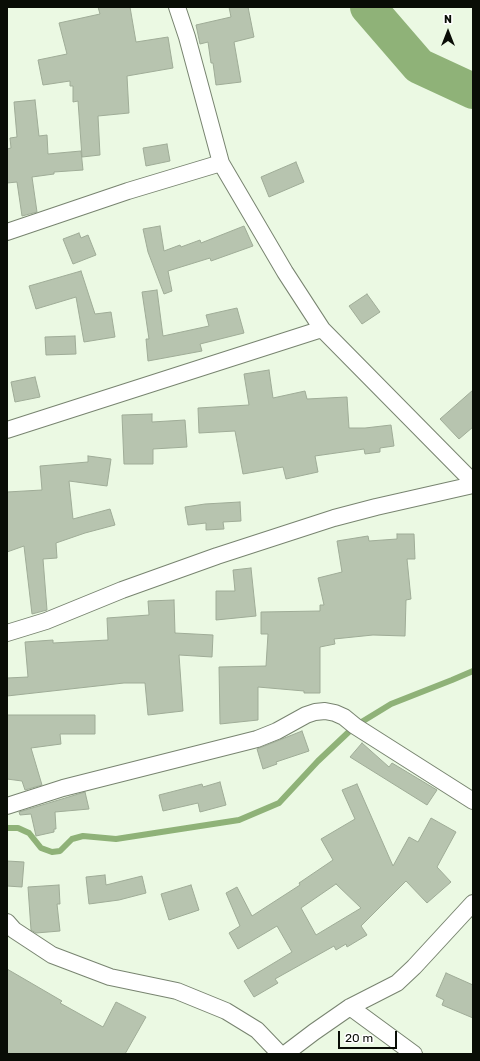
<!DOCTYPE html>
<html>
<head>
<meta charset="utf-8">
<style>
  body { margin:0 }
  #map { position:relative; width:480px; height:1061px; overflow:hidden; background:#ebf9e3; font-family:Rubik,sans-serif }
  canvas { display:block }
  .frame { position:absolute; inset:0; border:8px solid #090d06; pointer-events:none }
  .north { position:absolute; left:428px; top:12px; width:40px; height:40px; -webkit-text-stroke:3px #fff; paint-order:stroke; rotate:0deg; font-size:11px; font-weight:700; line-height:16px; text-align:center; color:#090d06 }
  .north::after { content:''; display:block; margin:auto; width:14px; height:18px; background:#090d06; clip-path:polygon(50% 0,100% 100%,50% 72%,0 100%) }
  .scale { position:absolute; left:338px; top:1031px; width:59px; height:18px; box-sizing:border-box; border:2px solid #090d06; border-top:0; padding-left:5px; font-size:12px; line-height:14px; white-space:nowrap; color:#090d06; -webkit-text-stroke:3px #fff; paint-order:stroke }
</style>
</head>
<body>
<div id="map">
<canvas width="480" height="1061"></canvas>
<div class="frame"></div>
<div class="north">N</div>
<div class="scale">20 m</div>
</div>
<script>
const ctx = document.querySelector('canvas').getContext('2d');
ctx.lineJoin = 'round';
function poly(rows) {
  const path = new Path2D();
  for (const r of rows) {
    path.moveTo(r[0], r[1]);
    for (let i = 2; i < r.length; i += 2) path.lineTo(r[i], r[i + 1]);
  }
  return path;
}
function stroke(path, color, width, dash) {
  ctx.strokeStyle = color;
  ctx.lineWidth = width;
  ctx.lineCap = dash ? 'butt' : 'round';
  ctx.setLineDash(dash || []);
  ctx.stroke(path);
}
function paint(path, color) {
  ctx.fillStyle = color;
  ctx.fill(path, 'evenodd');
}
const stream = poly([
  [7,828,18,828,29,833,41,848,52,852,60,851,72,839,83,836,116,839,239,820,279,803,318,761,355,726,391,704,452,680,473,671]
]);
const river = poly([
  [368,7,419,66,473,91]
]);
const building = poly([
  [98,7,130,7,136,42,168,37,173,68,127,76,129,113,98,116,100,155,82,157,78,101,73,102,73,86,70,86,70,81,43,85,38,60,67,54,59,23,100,14,98,7],
  [229,7,248,7,254,37,234,42,241,82,216,85,213,63,211,63,208,42,200,44,196,25,231,17,229,7],
  [35,100,39,136,47,135,48,154,81,151,83,170,54,172,54,174,32,177,37,212,22,216,17,182,7,183,7,149,11,148,10,138,17,137,14,102,35,100],
  [167,144,170,161,146,166,143,148,167,144],
  [296,162,304,182,269,197,261,177,296,162],
  [160,226,164,251,180,245,181,247,200,240,201,243,244,226,253,246,211,261,210,258,168,271,172,291,164,294,148,252,143,229,160,226],
  [79,233,81,238,88,235,96,255,73,264,63,239,79,233],
  [81,271,95,314,111,312,115,337,84,342,76,297,36,309,29,286,81,271],
  [157,290,163,336,209,326,206,315,237,308,244,333,200,344,202,351,148,361,146,339,149,339,142,292,157,290],
  [367,294,380,312,362,324,349,306,367,294],
  [75,336,76,354,46,355,45,337,75,336],
  [269,370,273,398,305,391,307,399,347,397,349,428,365,428,391,425,394,446,380,448,380,452,365,454,364,449,315,456,318,472,286,479,283,467,243,474,235,431,199,433,198,408,249,405,244,374,269,370],
  [35,377,40,397,15,402,11,382,35,377],
  [473,390,473,427,459,439,440,419,473,390],
  [152,414,152,422,185,420,187,447,153,449,153,464,124,464,122,415,152,414],
  [88,456,111,459,107,486,69,481,73,519,110,509,115,525,85,533,56,543,57,558,43,559,47,610,32,614,24,546,7,552,7,492,42,490,40,466,88,462,88,456],
  [240,502,241,521,223,522,224,529,206,530,206,523,188,525,185,507,205,504,240,502],
  [397,534,414,534,415,559,407,559,411,599,406,600,405,636,373,635,334,639,335,644,320,647,320,693,304,693,304,691,258,687,258,720,220,724,219,667,266,666,268,634,261,634,261,612,320,611,320,605,324,605,318,578,342,572,337,541,368,536,369,541,397,539,397,534],
  [251,568,256,616,216,620,216,591,235,591,233,570,251,568],
  [174,600,175,633,213,635,212,657,179,655,183,711,148,715,145,683,124,683,7,696,7,678,28,677,25,642,53,640,53,643,108,640,107,618,149,615,148,601,174,600],
  [7,715,95,715,95,734,60,734,61,744,31,748,42,785,25,790,22,781,7,779,7,715],
  [302,731,309,751,276,762,277,764,263,769,257,749,302,731],
  [362,743,389,767,392,763,437,790,427,805,350,757,362,743],
  [220,782,226,805,200,812,198,803,163,811,159,795,202,784,203,787,220,782],
  [357,784,393,866,409,837,418,842,431,818,456,832,437,867,451,882,427,903,406,881,361,926,367,935,347,947,346,944,336,950,334,946,275,979,278,983,254,997,244,981,292,952,277,926,238,949,229,933,240,926,226,893,237,887,252,916,300,885,299,883,333,860,321,839,355,819,342,790,357,784],
  [336,884,361,908,316,935,301,908,336,884],
  [85,792,89,809,55,812,56,829,54,829,54,832,36,836,31,814,20,815,19,812,85,792],
  [7,861,24,862,22,887,7,886,7,861],
  [105,875,106,885,142,876,146,893,119,900,89,904,86,877,105,875],
  [59,885,60,904,57,904,60,931,36,933,31,930,28,887,59,885],
  [191,885,199,910,169,920,161,894,191,885],
  [7,969,62,1001,60,1003,103,1027,116,1002,146,1017,125,1054,7,1054,7,969],
  [446,973,473,985,473,1018,442,1005,444,1000,436,996,446,973]
]);
const minor = poly([
  [177,7,187,37,221,163,285,272,322,329,473,482],
  [7,232,128,191,221,163],
  [7,430,322,329],
  [7,633,46,621,122,590,217,556,334,518,376,507,473,485],
  [7,806,63,788,257,739,277,731,306,715,315,712,325,711,335,713,344,717,355,726,473,801],
  [7,922,14,930,52,955,110,977,177,991,226,1011,257,1030,280,1054],
  [350,1007,414,1054],
  [285,1054,314,1032,350,1007,397,983,414,967,473,903]
]);
stroke(stream, '#8fb278', 6);
stroke(river, '#8fb278', 36);
paint(building, '#b7c4af');
stroke(building, '#9fac97', 1);
stroke(minor, '#788470', 18);
stroke(minor, '#fff', 16);
</script>
</body>
</html>
